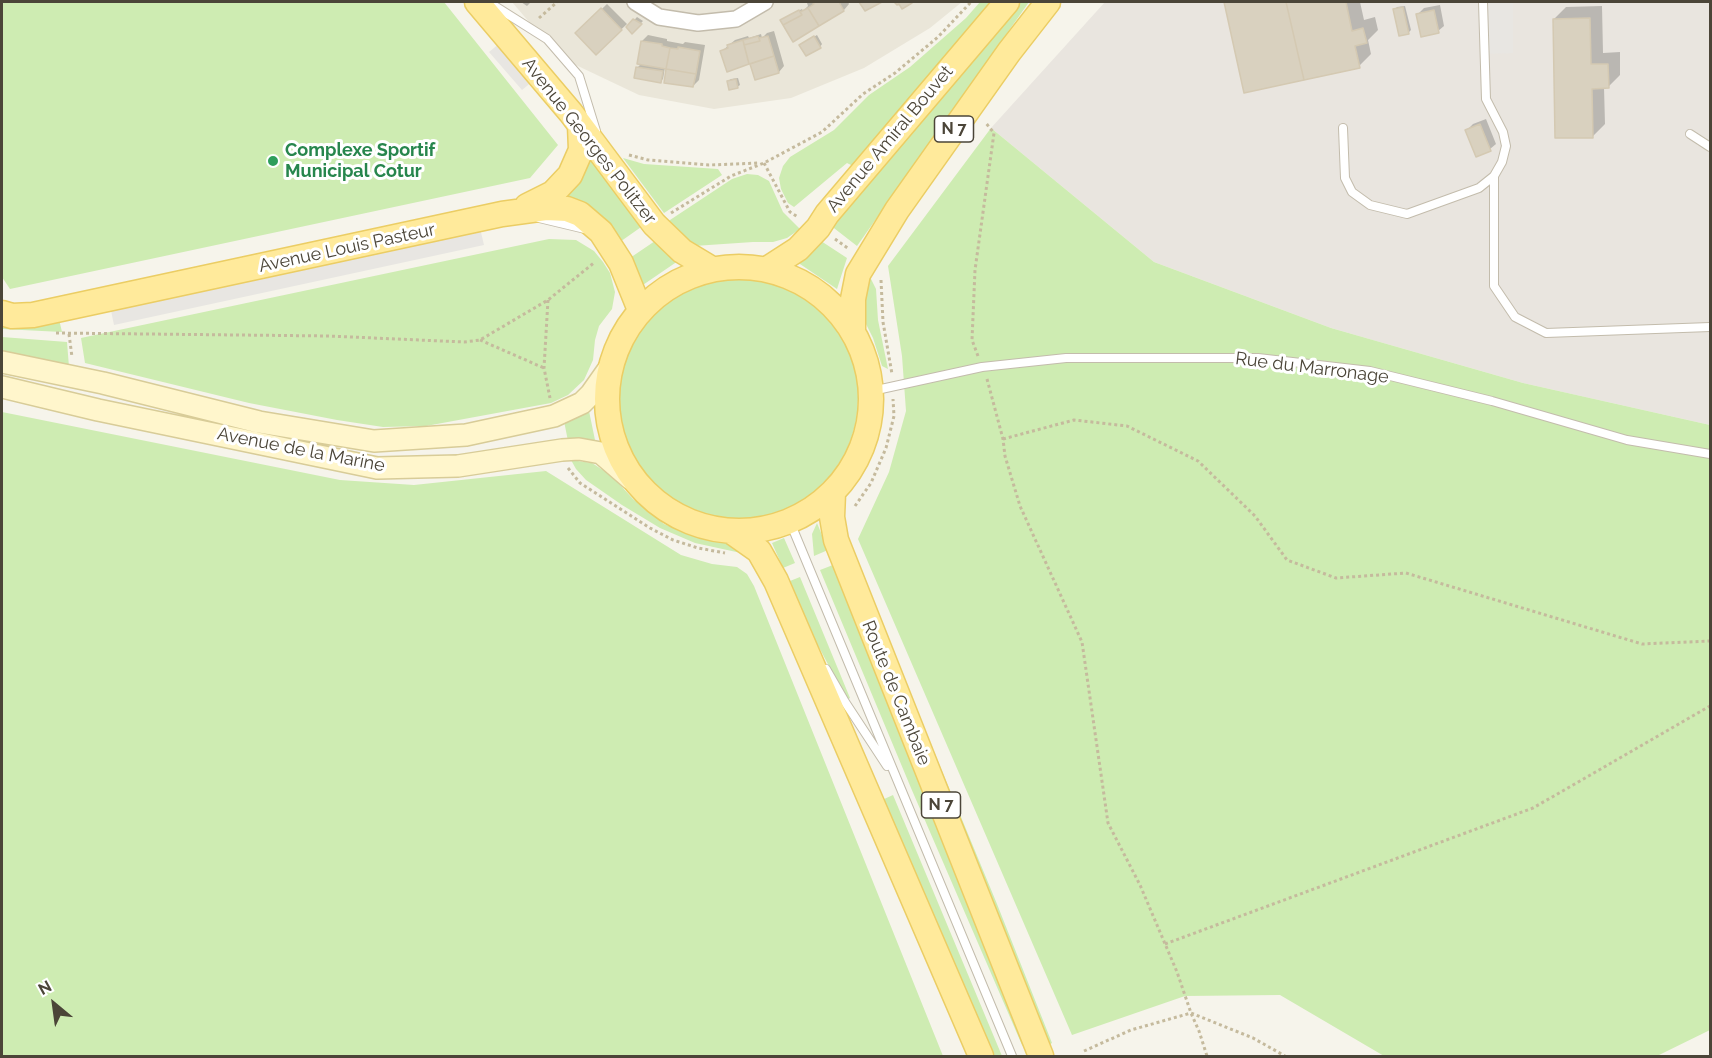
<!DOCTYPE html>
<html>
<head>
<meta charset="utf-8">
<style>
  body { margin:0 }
  #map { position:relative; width:1712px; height:1058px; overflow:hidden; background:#f6f4eb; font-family:Raleway,sans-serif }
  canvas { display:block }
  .frame { position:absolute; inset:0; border:3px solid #4b4538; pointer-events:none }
  .north { position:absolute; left:24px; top:974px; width:60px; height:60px; -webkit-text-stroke:4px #fff; paint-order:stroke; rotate:331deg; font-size:16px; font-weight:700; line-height:24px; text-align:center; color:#4b4538 }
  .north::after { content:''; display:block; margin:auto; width:21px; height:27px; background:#4b4538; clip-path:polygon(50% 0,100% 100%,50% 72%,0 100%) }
</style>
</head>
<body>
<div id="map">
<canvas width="1712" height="1058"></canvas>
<div class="frame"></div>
<div class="north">N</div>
</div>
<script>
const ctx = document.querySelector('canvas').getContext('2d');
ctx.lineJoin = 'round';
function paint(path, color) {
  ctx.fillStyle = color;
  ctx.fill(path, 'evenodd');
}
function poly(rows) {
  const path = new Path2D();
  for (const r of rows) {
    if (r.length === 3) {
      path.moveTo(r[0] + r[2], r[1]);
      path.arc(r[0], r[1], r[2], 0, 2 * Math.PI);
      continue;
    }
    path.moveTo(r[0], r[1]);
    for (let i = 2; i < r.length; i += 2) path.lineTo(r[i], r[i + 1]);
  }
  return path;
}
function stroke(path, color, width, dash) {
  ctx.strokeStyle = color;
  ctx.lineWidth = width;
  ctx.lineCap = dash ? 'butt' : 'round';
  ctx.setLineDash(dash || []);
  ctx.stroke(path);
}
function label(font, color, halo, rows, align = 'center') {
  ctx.font = font + ' Raleway,sans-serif';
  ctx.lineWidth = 6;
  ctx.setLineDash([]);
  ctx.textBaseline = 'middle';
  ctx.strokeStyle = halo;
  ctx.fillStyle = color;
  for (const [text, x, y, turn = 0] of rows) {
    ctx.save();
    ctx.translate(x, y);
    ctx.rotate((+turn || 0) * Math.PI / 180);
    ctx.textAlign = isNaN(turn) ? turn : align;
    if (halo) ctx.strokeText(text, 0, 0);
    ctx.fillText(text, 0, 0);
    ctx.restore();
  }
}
const residential = poly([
  [512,2,962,2,930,28,864,68,791,98,714,109,639,95,559,57]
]);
const industrial = poly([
  [1105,2,1710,2,1710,425,1523,383,1331,328,1154,262,991,128]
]);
const green = poly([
  [2,2,444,2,558,145,530,178,10,289,2,277],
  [980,2,994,2,853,166,847,163,794,207,788,203,781,189,779,178,783,166,790,157,834,130,869,95,910,67,966,18],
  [1014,2,1029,2,857,246,830,225],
  [991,128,1154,262,1331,328,1523,383,1710,425,1710,1030,1657,1056,1384,1056,1280,995,1185,996,1072,1035,858,539,889,472,906,411,902,356,888,266],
  [596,157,644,225,617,244,575,200,567,196,565,191,588,159],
  [623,158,644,164,718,169,722,175,664,213],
  [747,174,758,175,769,181,783,212,800,229,787,238,773,242,753,242,694,246,668,224,670,220,732,179],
  [549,239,576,240,594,251,603,262,610,273,615,292,612,309,599,326,595,340,593,360,584,380,568,395,551,403,426,426,383,427,337,420,249,403,85,363,81,338],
  [655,241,678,261,637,289,627,260],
  [821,241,847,258,837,289,797,262],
  [868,273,876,289,878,320,888,369,882,366,873,338,860,312],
  [736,398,122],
  [59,319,62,332,2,329,2,321],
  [2,337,67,342,69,367,2,354],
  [589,411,595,440,568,441,564,421],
  [2,412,340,480,414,485,546,471,681,555,712,564,737,567,747,574,754,586,943,1056,2,1056],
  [571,460,592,463,612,476,633,499,664,524,698,538,730,542,752,559,741,553,695,543,660,528,622,505,586,480,576,469],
  [817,523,828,550,814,556,812,534],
  [784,538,795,563,783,568,772,543],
  [853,556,997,904,1052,1043,1047,1046],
  [833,565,1027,1051,1022,1045,911,788,820,570],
  [800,577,850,698,847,700,813,636,790,581],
  [893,795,1002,1056,989,1056,882,800]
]);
const parking = poly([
  [1483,2,1513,2,1513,53,1484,54],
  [500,43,533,81,522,90,489,52],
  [480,228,484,245,114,325,110,306]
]);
const shadow = poly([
  [521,2,531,2,527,6],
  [808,2,848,2,849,4,844,10,793,40,784,18,802,9,803,11,808,6,807,3],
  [1225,2,1360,2,1364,20,1375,17,1378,30,1368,40,1371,54,1359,66,1245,91],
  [607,4,627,24,596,53,577,33],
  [1440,5,1444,26,1438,31,1418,14,1424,8],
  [1405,6,1411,30,1408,33,1394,10,1397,7],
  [1602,6,1603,53,1620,52,1620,75,1608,87,1604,87,1605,124,1593,136,1554,19,1566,7],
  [637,17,643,21,632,32,628,27],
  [774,31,784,66,779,72,756,78,751,62,722,51,735,40,748,36,749,38,761,34,762,38,767,33],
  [648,35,667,39,667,41,683,44,685,42,705,45,699,80,693,86,668,68,665,67,663,79,661,81,638,67,642,63,642,41],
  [817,35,822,44,820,47,804,43],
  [738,78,740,85,737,87,728,81,731,79],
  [1486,119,1496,144,1490,149,1467,130,1473,124]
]);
const building = poly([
  [812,2,839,2,844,11,819,26,808,8,814,4,812,2],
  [859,2,882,2,865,11,859,2],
  [894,2,911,2,912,3,902,9,899,4,897,5,894,2],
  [1224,2,1286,2,1304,80,1244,93,1224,2],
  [1286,2,1346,2,1352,31,1363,28,1367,43,1355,46,1360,68,1304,80,1286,2],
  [1403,7,1409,34,1399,36,1393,9,1403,7],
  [601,8,622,30,596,55,575,33,601,8],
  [808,8,819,26,793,42,783,25,802,15,800,12,808,8],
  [799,10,802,15,783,25,780,20,799,10],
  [1434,10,1439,33,1421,37,1416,14,1434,10],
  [1590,18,1591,64,1608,64,1609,88,1592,89,1593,138,1555,138,1553,19,1590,18],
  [633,19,642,24,632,34,626,27,633,19],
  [758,36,760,41,744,45,743,40,758,36],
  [768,36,774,56,749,64,744,45,760,41,759,38,768,36],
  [814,36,821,48,806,56,799,45,814,36],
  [743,40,749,64,727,72,720,51,728,48,727,45,743,40],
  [641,41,662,44,662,46,670,48,666,69,637,64,641,41],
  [678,47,700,51,696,74,666,69,670,48,678,49,678,47],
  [774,56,779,73,755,80,750,64,774,56],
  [636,67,663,71,661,83,634,78,636,67],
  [666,69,696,74,693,87,664,83,666,69],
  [736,79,738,88,729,90,727,81,736,79],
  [1480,124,1491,151,1476,157,1465,130,1480,124]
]);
const path = poly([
  [539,18,557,2],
  [629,155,648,160,709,165,759,163],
  [764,163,790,212,798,217],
  [671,213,731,176,764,163,822,132,863,94,895,73,938,37,971,2],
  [835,239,849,249],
  [881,280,883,322,892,374],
  [548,300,544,368,550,398],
  [56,333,329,336,464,342,480,340,548,300,595,262],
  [69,334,72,357],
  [480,340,544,368],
  [978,356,972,340,975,270,994,133,985,122],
  [987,379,1003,439,1005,456,1020,506,1082,642,1108,823,1140,885,1177,972,1191,1013,1199,1031,1207,1056],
  [1003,439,1074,420,1127,426,1198,461,1255,516,1287,560,1336,578,1406,573,1642,644,1710,641],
  [568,468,580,483,650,528,673,540,698,548,725,553],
  [855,506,871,483,886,448,894,416,893,399],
  [1165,944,1533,808,1710,706],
  [1084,1051,1131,1030,1191,1013,1253,1038,1285,1056]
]);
const lane = poly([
  [490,3,547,39,579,76,596,131],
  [1343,128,1345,178,1352,192,1370,205,1407,214,1479,188,1494,176,1502,162,1506,146,1503,132,1486,99,1483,2],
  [1690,134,1710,147],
  [1494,176,1494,286,1515,317,1546,333,1710,327],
  [539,218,585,229],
  [872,391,982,367,1066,358,1258,358,1370,371,1492,401,1627,440,1710,454],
  [790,522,1012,1056],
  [826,669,845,702,887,766]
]);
const street = poly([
  [635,2,659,17,698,23,736,19,765,2]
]);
const secondary = poly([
  [2,362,103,383,259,422,374,441,466,435,554,416,582,403,591,394,610,367],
  [2,387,98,410,377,468,458,466,562,450,579,449,601,453,631,479]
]);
const primary = poly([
  [477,2,571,113,654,224,682,251,712,269],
  [527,206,553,193,570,175,581,150,580,125],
  [739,399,132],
  [767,269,798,249,818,228,827,214,1007,2],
  [2,313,12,316,33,315,502,214,546,208,567,209,580,214,601,232,621,263,640,310],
  [853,331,853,299,858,274,897,210,1009,52,1048,2],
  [833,493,832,517,836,540,1041,1056],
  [732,532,759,551,776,581,981,1056]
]);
const markers = [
  [273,161,6,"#2e9e5b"]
];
const shields = [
  [954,129,39],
  [941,805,39]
];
const shieldNames = [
  ["N 7",954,129],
  ["N 7",941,805]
];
const streetNames = [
  ["Avenue Amiral Bouvet",890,139,-50],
  ["Avenue Georges Politzer",589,141,52],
  ["Avenue Louis Pasteur",347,248,-12],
  ["Rue du Marronage",1312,368,7],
  ["Avenue de la Marine",301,450,11],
  ["Route de Cambaie",896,693,68]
];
const leisureNames = [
  ["Complexe Sportif",285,151],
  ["Municipal Cotur",285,172]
];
paint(residential, '#eae6d9');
paint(industrial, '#e9e5df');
paint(green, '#ceecb2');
paint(parking, '#e8e6e2');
paint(shadow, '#0003');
paint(building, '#d9d1bf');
stroke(building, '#d4c9b2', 1.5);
stroke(lane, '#c3bcac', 10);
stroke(street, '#c3bcac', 18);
stroke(secondary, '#d8cc98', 24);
stroke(primary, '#ebcd64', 27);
stroke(path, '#c5ba9d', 3, [3, 3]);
stroke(lane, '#fff', 8);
stroke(street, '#fff', 15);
stroke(secondary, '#fff6cc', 21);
stroke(primary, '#ffea9b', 24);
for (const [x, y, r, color] of markers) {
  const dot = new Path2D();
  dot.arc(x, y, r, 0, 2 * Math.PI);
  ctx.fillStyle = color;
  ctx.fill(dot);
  stroke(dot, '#fff', 2);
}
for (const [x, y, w] of shields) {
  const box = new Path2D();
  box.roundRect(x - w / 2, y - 13, w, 26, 4.5);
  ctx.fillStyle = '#fff';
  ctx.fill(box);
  stroke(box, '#4b4538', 1.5);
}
label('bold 16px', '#4b4538', null, shieldNames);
label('18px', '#4b4538', '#fff', streetNames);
label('bold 18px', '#27864d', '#fff', leisureNames, 'left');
</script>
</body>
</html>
